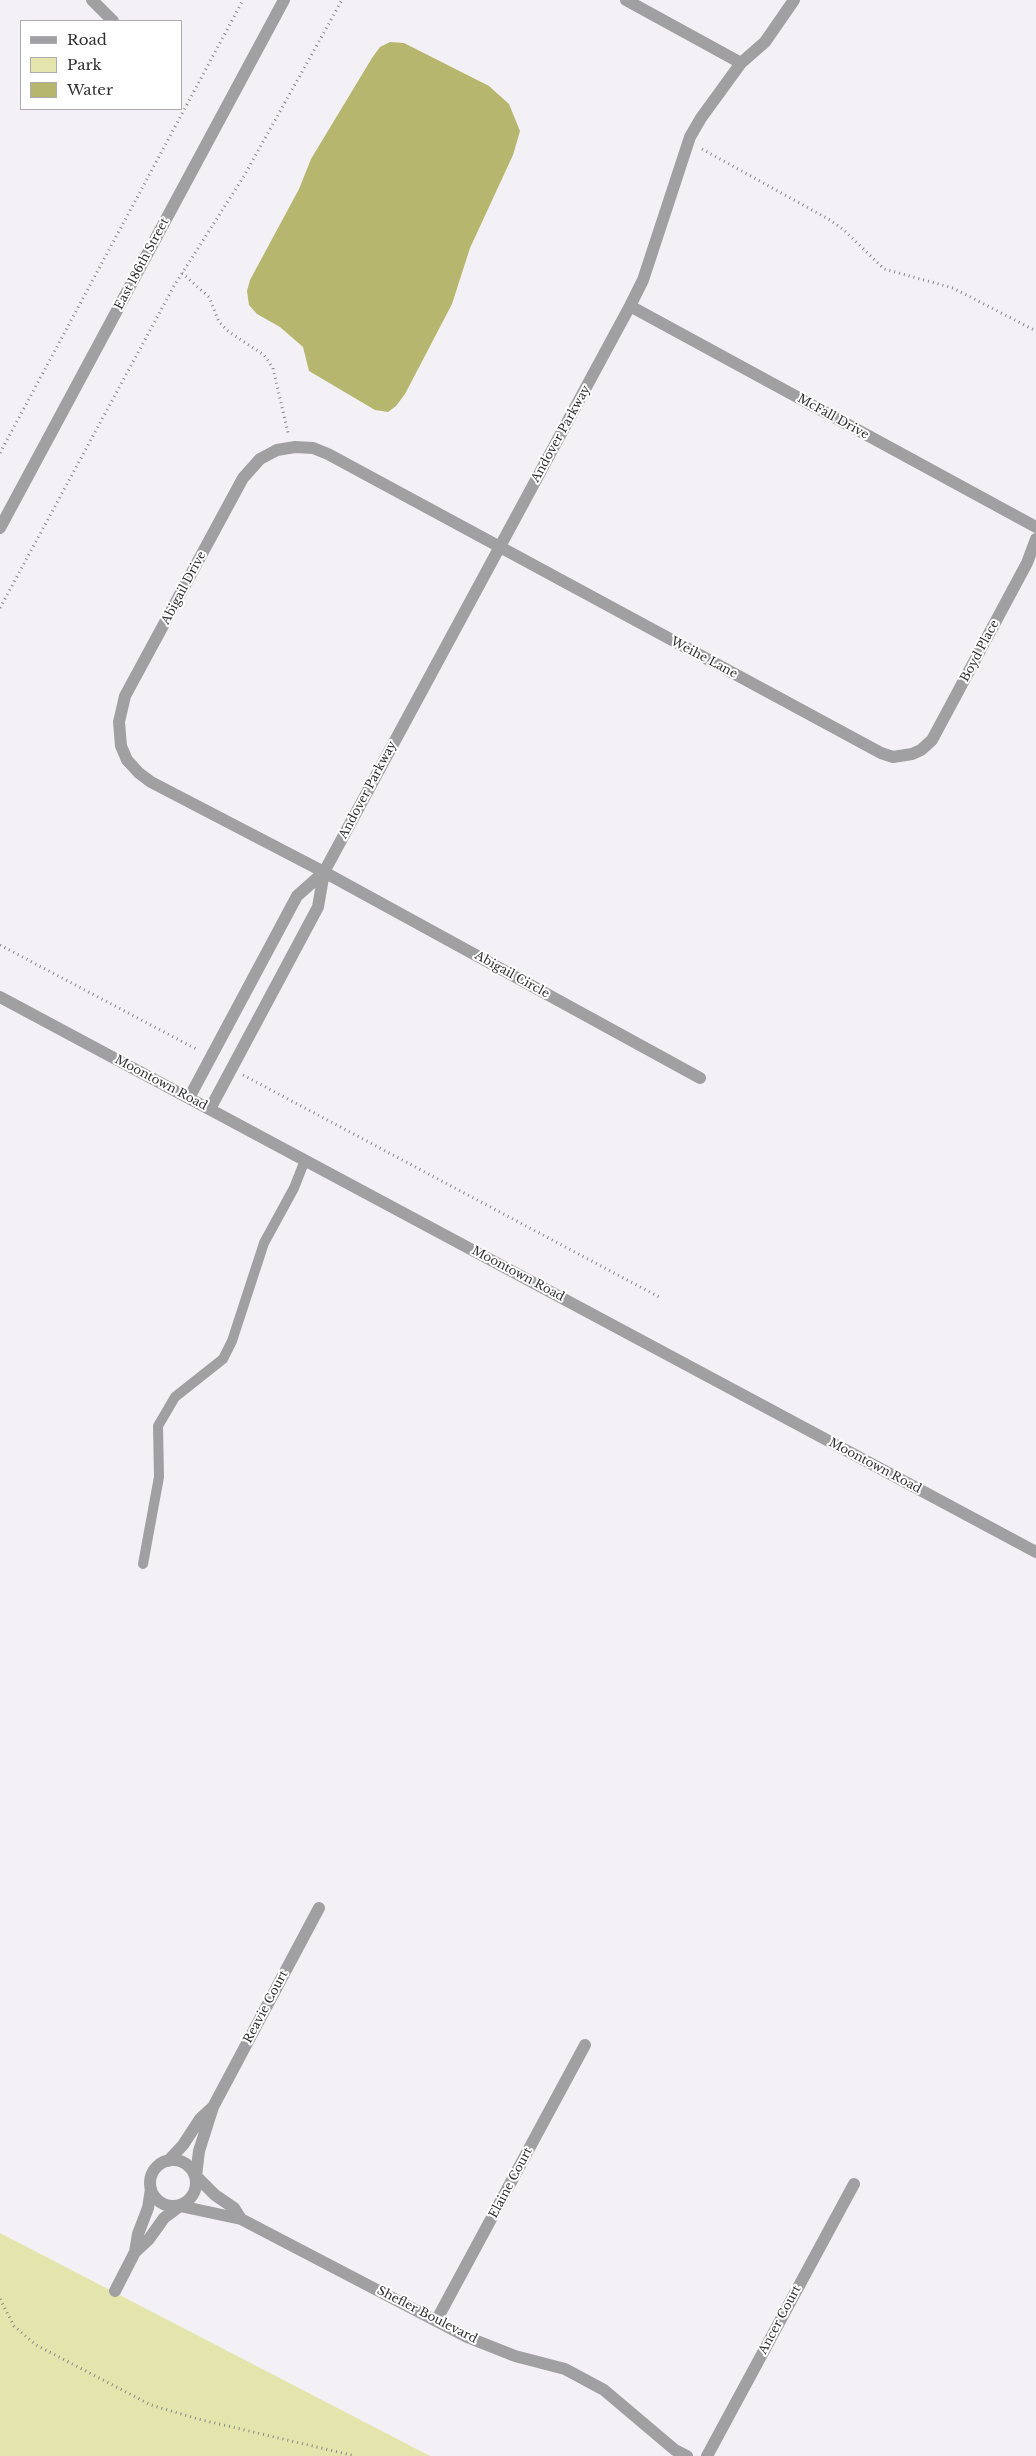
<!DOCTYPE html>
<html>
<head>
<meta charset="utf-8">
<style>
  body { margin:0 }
  #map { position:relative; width:1036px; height:2456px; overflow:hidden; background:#f3f1f6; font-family:"Libre Baskerville",serif }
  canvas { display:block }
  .legend { position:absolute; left:20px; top:20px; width:162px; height:90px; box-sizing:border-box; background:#fff; border:1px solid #adacad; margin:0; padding:6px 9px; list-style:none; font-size:15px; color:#313032 }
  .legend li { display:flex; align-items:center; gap:10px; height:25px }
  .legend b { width:25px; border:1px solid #adacad }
</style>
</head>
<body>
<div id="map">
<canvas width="1036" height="2456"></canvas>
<ul class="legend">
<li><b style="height:6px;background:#a09fa2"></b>Road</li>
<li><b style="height:14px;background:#e4e5ac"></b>Park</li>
<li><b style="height:14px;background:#b6b66e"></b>Water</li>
</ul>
</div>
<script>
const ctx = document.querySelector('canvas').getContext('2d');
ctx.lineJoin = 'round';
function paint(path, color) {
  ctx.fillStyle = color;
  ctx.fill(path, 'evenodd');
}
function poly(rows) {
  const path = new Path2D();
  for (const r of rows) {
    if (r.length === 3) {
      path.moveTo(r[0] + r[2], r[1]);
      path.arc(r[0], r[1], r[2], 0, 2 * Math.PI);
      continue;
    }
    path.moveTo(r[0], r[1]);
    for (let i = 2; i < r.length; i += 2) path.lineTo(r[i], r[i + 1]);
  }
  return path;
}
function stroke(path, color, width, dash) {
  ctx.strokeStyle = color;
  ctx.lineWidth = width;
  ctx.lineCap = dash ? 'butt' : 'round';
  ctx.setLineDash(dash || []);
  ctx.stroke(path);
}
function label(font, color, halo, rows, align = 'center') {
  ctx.font = font + ' "Libre Baskerville",serif';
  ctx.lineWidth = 4;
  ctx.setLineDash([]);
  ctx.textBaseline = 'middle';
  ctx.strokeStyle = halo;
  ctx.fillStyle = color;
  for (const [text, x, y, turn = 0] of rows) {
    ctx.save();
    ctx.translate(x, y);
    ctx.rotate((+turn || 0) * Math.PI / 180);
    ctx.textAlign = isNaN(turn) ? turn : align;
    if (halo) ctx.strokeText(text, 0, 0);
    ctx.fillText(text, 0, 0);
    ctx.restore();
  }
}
const green = poly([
  [0,2233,430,2456,0,2456]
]);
const water = poly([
  [390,42,404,43,489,86,509,104,520,131,513,155,470,248,452,304,405,394,396,406,388,412,375,410,309,371,303,347,280,327,257,314,249,305,247,291,250,280,299,189,311,159,372,58,380,47]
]);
const path = poly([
  [702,149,830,220,844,230,884,269,953,288,1036,331],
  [182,273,209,297,219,322,229,332,264,355,273,368,288,433],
  [0,453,243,0],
  [0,608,174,286,244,176,342,0],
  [0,945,198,1050],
  [243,1075,661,1298],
  [0,2299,14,2326,36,2345,151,2405,198,2419,355,2456]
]);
const service = poly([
  [143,1564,159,1477,158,1426,175,1397,223,1359,232,1341,264,1243,294,1188,305,1160]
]);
const minor = poly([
  [92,0,113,21],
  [626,0,741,63],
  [630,306,1036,527],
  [0,528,284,0],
  [324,872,630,306,643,280,690,137,701,118,741,63,765,42,794,0],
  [700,1078,324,872,151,782,139,773,127,760,121,746,119,722,125,696,243,478,260,459,277,450,295,447,313,448,328,454,881,753,893,757,912,754,921,750,932,740,1027,563,1036,539],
  [189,1098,297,896,324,872,318,907,210,1109],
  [173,2183,23],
  [168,2161,183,2145,200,2119,213,2107],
  [151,2189,148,2208,138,2234,135,2252,149,2239,164,2218,180,2206,241,2219,467,2337,515,2356,565,2369,604,2390,675,2450,687,2456],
  [241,2219,234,2208,215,2195,196,2176,199,2151,213,2107,319,1908],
  [115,2291,135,2252],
  [436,2321,585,2045],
  [707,2456,854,2184]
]);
const tertiary = poly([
  [0,997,1036,1552]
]);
const streetNames = [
  ["East 186th Street",142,264,-62],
  ["McFall Drive",833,417,29],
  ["Andover Parkway",561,434,-61],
  ["Abigail Drive",184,588,-62],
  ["Boyd Place",980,651,-62],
  ["Weihe Lane",704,658,28],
  ["Andover Parkway",368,790,-62],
  ["Abigail Circle",512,975,29],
  ["Moontown Road",161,1083,28],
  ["Moontown Road",518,1274,28],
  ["Moontown Road",875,1466,28],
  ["Reavie Court",266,2007,-62],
  ["Elaine Court",511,2183,-62],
  ["Shefler Boulevard",427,2315,27],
  ["Ancer Court",780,2320,-62]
];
paint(green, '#e4e5ac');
paint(water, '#b6b66e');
stroke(path, '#89888b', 3, [1, 4]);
stroke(service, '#a09fa2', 10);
stroke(minor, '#a09fa2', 12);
stroke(tertiary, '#a09fa2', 12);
label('12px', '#313032', '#fff', streetNames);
</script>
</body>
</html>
